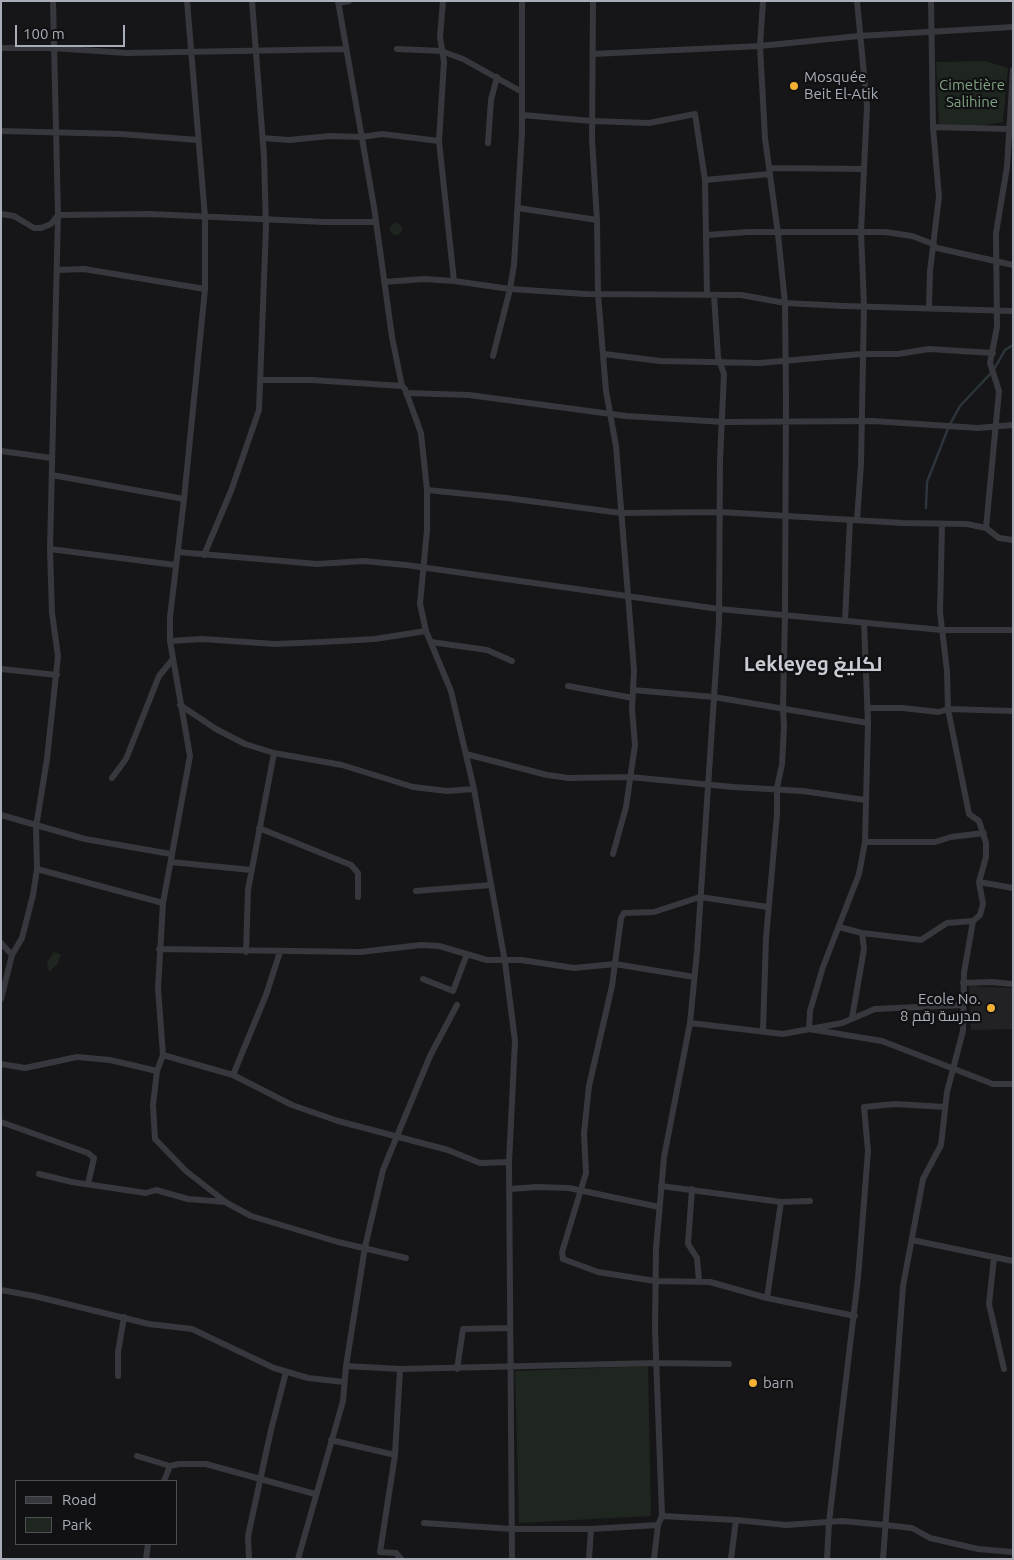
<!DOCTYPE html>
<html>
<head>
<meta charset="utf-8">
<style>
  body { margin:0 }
  #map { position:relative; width:1014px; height:1560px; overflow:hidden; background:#161618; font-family:Ubuntu,sans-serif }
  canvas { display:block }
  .frame { position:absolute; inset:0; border:2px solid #a8adb8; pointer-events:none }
  .legend { position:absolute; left:15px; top:1480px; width:162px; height:65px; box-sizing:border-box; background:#111113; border:1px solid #4d4f55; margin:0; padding:6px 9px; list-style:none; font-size:15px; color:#a8adb8 }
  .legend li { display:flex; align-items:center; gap:10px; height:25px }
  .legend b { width:25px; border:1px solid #4d4f55 }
  .scale { position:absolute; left:15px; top:25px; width:110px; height:22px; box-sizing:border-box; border:2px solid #a8adb8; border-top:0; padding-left:6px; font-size:15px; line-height:18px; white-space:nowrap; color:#a8adb8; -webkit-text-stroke:4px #111113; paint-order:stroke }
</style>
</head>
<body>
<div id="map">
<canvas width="1014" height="1560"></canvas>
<div class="frame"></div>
<ul class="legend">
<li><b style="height:6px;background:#37383d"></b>Road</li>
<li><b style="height:14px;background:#1e261f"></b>Park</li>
</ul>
<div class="scale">100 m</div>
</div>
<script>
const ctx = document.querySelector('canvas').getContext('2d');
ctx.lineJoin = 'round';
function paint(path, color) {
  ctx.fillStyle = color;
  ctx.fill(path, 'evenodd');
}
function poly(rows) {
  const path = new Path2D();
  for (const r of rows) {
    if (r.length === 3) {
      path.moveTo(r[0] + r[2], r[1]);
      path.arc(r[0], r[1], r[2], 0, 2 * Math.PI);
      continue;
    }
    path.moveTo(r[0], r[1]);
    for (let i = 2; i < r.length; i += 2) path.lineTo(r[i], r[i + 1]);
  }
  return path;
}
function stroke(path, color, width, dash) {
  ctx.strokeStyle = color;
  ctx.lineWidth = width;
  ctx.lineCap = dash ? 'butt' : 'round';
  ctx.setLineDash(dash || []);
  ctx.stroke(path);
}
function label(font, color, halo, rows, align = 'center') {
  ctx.font = font + ' Ubuntu,Cairo,sans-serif';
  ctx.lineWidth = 4.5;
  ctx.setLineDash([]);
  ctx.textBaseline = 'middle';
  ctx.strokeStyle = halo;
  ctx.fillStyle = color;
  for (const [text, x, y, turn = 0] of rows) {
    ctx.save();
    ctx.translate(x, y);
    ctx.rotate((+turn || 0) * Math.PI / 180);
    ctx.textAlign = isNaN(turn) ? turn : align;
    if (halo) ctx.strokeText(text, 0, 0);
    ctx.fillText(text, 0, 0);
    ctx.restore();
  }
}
const built = poly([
  [969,986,1013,988,1013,1029,971,1030]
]);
const green = poly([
  [985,61,1008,68,1003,122,979,126,939,124,936,62],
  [396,229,6],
  [54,952,61,955,57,965,49,972,47,962],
  [648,1366,651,1516,519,1523,515,1371]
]);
const stream = poly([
  [926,508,927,482,949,426,960,406,993,371,1005,350,1013,345]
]);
const minor = poly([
  [187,1,205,217,205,289,184,499,170,617,170,641,190,756,163,903,158,988,163,1055,157,1071,153,1105,155,1139,186,1171,227,1203,251,1216,338,1242,406,1258],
  [338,1,374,207,392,337,402,386,405,389,421,433,427,490,427,530,420,604,426,631,451,691,474,789,505,962,515,1041,509,1162,512,1559],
  [443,1,440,37,444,62,439,141,454,281],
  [593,1,592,139,597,220,598,294,606,391,616,446,634,670,632,709,635,745,626,807,613,854],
  [763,1,760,46,765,138,778,234,785,303,786,397,785,614,783,708,784,727,782,764,777,788,777,814,766,938,763,1031],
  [857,1,867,106,861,232,864,306,861,464,857,520],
  [338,3,349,1],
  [1,48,53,48,127,53,346,49],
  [397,49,441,51,463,59,522,92],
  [593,54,760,46,859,36,1013,27],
  [522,115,592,121,649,123,695,114,705,180,707,295],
  [933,127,1008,129],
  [1,131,121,134,198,140],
  [263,138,289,140,330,136,362,137,382,134,439,141],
  [488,143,491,100,497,77],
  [769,168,864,169],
  [705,180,770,174],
  [518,208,597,220],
  [1,214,14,216,34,228,41,228,51,224,58,215,149,214,325,222,376,222],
  [707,235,748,232,885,232,912,236,933,244,937,248,1013,265],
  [57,270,84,269,205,289],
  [384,282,424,279,454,281,510,289,586,294,741,295,785,303,844,306,1013,311],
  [929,307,930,271,939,197,933,127,931,1],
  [604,354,660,361,760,363,861,354,898,354,929,349,993,353],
  [493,356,510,289,514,265,522,132,522,1],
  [262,380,312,380,402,386],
  [406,393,469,395,626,416,724,422,873,421,978,428,1013,425],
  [1,451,52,458],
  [52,475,184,499],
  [427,490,507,498,621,513,720,512,903,523,967,524,986,528,999,538,1013,540],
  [986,528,999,391,990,363,997,327,996,233,1007,167,1013,70],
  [50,549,175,565],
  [178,552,317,564,364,561,406,565,719,609,942,630,1013,630],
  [204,555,231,491,259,410,266,227,264,156,252,1],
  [845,621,850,520],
  [864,623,868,723,865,842,859,874,823,967,810,1011,809,1029,882,1041,993,1084,1013,1084],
  [170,641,202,639,275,644,322,642,375,639,426,631],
  [431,642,487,650,512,661],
  [1,669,57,675],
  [568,686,633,698],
  [633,690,714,697,868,723],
  [180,705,216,729,245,744,274,753,342,765,413,787,447,791,474,789],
  [867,708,902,708,939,712,948,709,1013,711],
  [466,754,547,775,569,778,630,777,733,787,803,791,865,800],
  [112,778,126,759,159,676,173,659],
  [1,815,85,839,171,854],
  [259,828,351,865,358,873,358,897],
  [865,842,935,842,951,837,984,833],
  [171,862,251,870],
  [37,869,163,903],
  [979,882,1013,888],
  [416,891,491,885],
  [768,907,700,897,654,912,624,913,621,918,612,986,589,1086,584,1133,586,1173,562,1252,563,1259,598,1272,655,1281,710,1282,767,1298,855,1316],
  [839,927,862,933,921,940,947,923,973,921,980,915,983,904,979,882,986,857,986,843,979,821,969,814,948,709,947,671,940,612,942,525],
  [1,943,12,955],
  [159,949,360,952,421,945,439,946,487,960,521,960,574,968,615,964,694,977],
  [246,952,248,890,274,753],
  [423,979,453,991,467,954],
  [963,983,991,982,1013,984],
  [1,999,12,955,22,938,33,895,37,869,36,827,47,759,58,656,52,613,50,549,58,215,53,1],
  [852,1018,864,949,862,933],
  [690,1023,783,1034,842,1023,875,1009,963,1005],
  [163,1055,233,1075,292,1105,338,1121,448,1150,480,1163,509,1162],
  [1,1064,25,1068,77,1057,110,1060,157,1071],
  [233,1075,266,995,280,952],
  [1,1122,88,1153,94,1158,88,1184],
  [39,1174,72,1182,146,1193,156,1190,188,1199,226,1202],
  [661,1186,781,1202,810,1201],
  [510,1189,537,1187,569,1188,659,1207],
  [692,1189,688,1244,697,1258,699,1281],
  [912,1240,1013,1261],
  [994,1258,989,1304,1004,1369],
  [1,1290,34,1296,149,1324,192,1329,274,1368,308,1378,344,1382],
  [767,1298,781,1202],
  [346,1366,400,1369,656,1363,729,1364],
  [400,1369,395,1455,380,1552,396,1553,401,1559],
  [457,1369,463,1329,509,1328],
  [118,1376,118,1352,124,1317],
  [331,1440,395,1455],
  [137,1456,170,1466,179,1464,206,1464,315,1494],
  [164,1481,170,1466],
  [662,1516,736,1520,786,1525,842,1521,885,1525,912,1528,930,1538,978,1549,1013,1552],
  [424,1523,512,1529,591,1529,658,1525],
  [146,1559,148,1544],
  [249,1559,248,1536,271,1430,286,1372],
  [298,1559,343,1401,346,1366,365,1247,383,1170,430,1056,457,1005],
  [589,1559,591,1529],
  [654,1559,658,1525,662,1516,655,1329,656,1249,664,1157,690,1023,697,952,719,622,720,460,724,374,718,357,714,295],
  [731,1559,736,1520],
  [827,1559,829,1522,858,1278,868,1151,864,1107,895,1104,945,1107],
  [883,1559,903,1286,923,1179,941,1145,947,1092,963,1031,964,973,973,921]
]);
const markers = [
  [794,86,5,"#f2b134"],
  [991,1008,5,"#f2b134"],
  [753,1383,5,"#f2b134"]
];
const poiNames = [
  ["Mosquée",804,77],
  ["Beit El-Atik",804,94],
  ["Ecole No.",981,999,"right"],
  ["8 مدرسة رقم",981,1016,"right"],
  ["barn",763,1383]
];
const parkNames = [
  ["Cimetière",972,85],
  ["Salihine",972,102]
];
const districtNames = [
  ["Lekleyeg لكليغ",813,664]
];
paint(built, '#222225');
paint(green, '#1e261f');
stroke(stream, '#2c353c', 2.5);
stroke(minor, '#37383d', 6);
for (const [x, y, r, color] of markers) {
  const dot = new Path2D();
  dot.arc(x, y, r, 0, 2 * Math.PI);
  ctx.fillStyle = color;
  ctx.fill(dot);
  stroke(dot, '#111113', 2);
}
label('15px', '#a8adb8', '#111113', poiNames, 'left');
label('15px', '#7fa381', '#111113', parkNames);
label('bold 20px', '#c9ccd4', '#111113', districtNames);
</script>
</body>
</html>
